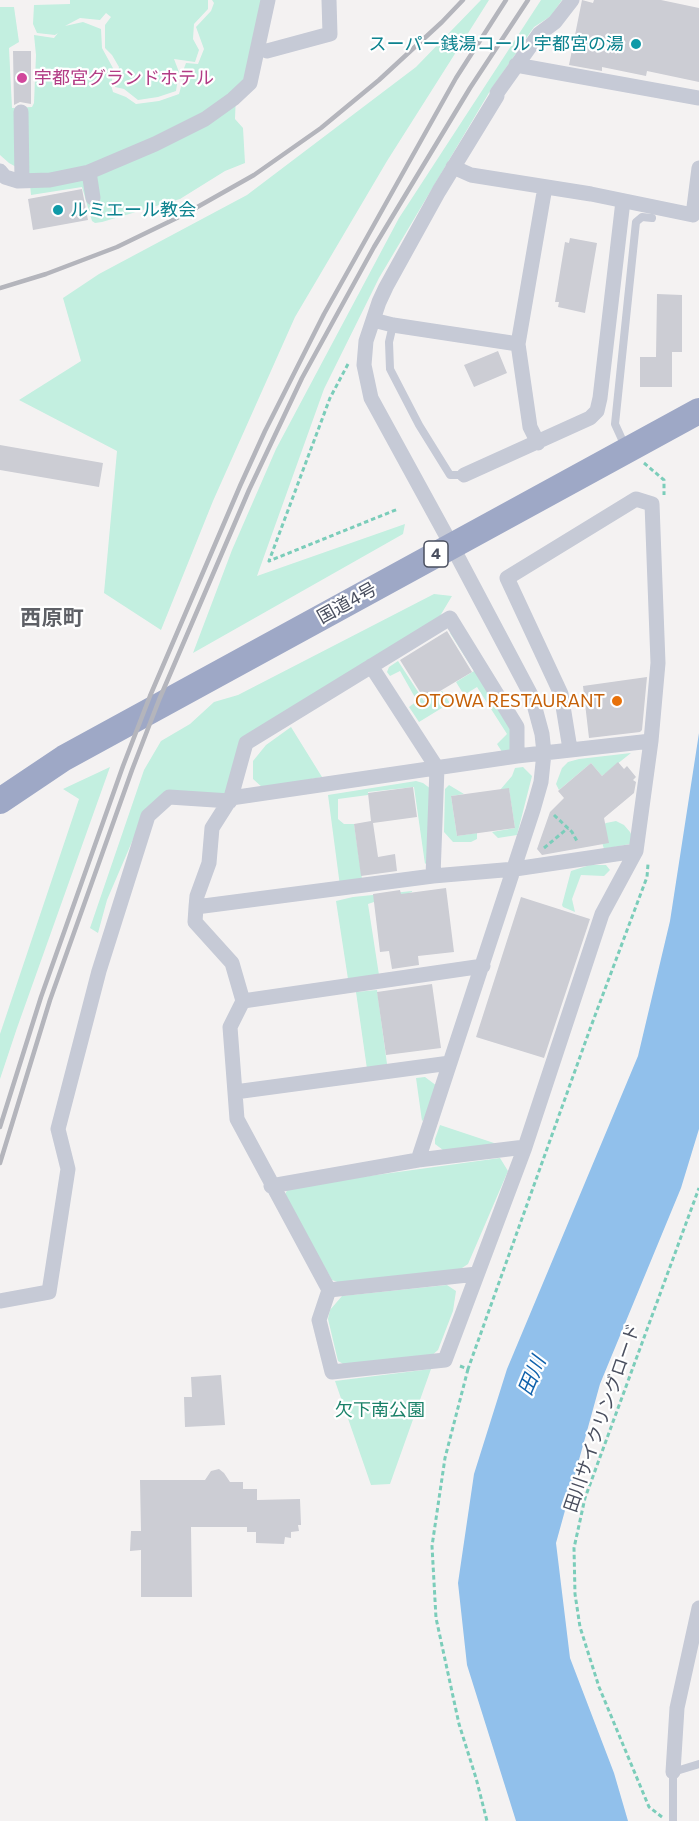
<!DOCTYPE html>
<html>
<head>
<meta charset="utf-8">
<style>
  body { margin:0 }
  canvas { display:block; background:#f4f2f2 }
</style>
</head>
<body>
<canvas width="699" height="1821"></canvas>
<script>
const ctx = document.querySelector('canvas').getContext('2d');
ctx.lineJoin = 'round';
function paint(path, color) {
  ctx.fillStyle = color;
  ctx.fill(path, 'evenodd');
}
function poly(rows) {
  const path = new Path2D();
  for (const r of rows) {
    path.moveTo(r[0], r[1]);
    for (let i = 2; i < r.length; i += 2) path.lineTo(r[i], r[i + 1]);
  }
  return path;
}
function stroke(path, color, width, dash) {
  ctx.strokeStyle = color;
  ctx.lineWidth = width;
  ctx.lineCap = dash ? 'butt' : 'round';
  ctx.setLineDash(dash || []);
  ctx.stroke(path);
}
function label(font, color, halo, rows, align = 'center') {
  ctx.font = font + ' Commissioner,"Noto Sans JP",sans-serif';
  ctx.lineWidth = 4.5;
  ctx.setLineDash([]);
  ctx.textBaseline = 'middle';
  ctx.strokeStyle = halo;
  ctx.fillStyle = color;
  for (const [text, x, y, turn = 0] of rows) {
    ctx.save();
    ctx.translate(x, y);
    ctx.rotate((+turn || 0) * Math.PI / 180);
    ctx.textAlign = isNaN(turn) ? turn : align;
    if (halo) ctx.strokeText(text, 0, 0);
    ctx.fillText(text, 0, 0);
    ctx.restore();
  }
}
const green = poly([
  [70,0,208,0,208,9,194,24,193,39,199,50,195,62,174,59,179,72,176,91,158,97,138,100,124,89,115,87,119,67,112,55,105,48,105,25,111,17,106,13,100,20,80,18,65,26,83,22,101,29,102,48,114,70,111,85,113,92,126,97,136,104,159,101,179,94,183,80,183,71,186,63,198,64,204,49,196,27,211,11,214,3,212,0,262,0,246,76,236,93,235,119,243,128,245,163,225,171,180,199,102,222,95,223,92,221,82,187,31,195,29,174,9,163,0,155,0,7,14,7,19,42,9,48,12,108,32,107,34,103,36,55,34,35,54,38,58,33,55,35,37,33,33,24,34,5,70,4],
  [481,0,489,0,387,161,295,317,213,501,161,630,104,593,117,451,19,400,81,361,63,298,99,274,247,195,416,67],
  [541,0,562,0,551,16,534,27,490,91,379,278,324,389,257,576,405,524,403,534,193,653,232,550,276,449,399,218],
  [434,594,452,596,440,616,240,742,225,794,146,809,107,900,98,933,90,928,144,770,161,741,190,724,214,702,238,695],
  [450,633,454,633,508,718,514,743,507,754,504,755,497,744,507,734,477,687,464,695,456,682,474,671],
  [398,661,424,701,442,691,450,703,419,722,409,707,417,701,400,671,390,676,387,672,389,667],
  [291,727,322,777,263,788,253,779,253,761,266,745],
  [631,753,602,776,591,763,559,790,556,784,562,768,568,762,579,759],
  [110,767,17,1028,0,1079,0,1034,79,799,63,789],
  [523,767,532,776,517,835,498,838,492,832,515,828,509,789,500,790,512,776,515,768],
  [416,781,423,783,431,789,428,861,425,864,414,787,368,792,368,795,338,799,338,819,344,824,354,824,362,879,340,886,328,795],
  [449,785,464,794,451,796,457,836,477,833,477,839,471,842,453,842,444,832,445,789],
  [616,821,624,825,630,832,633,838,630,844,604,849,599,832,600,827,606,823],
  [590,865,606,865,610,870,604,876,581,875,572,899,575,912,563,907,562,905,571,871],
  [412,891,412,892,409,893,410,898,374,902,368,904,379,975,348,979,336,901,353,897],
  [377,990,387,1064,367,1069,356,992],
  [425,1077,437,1086,427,1116,422,1121,416,1078],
  [440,1125,497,1144,443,1150,435,1144,435,1139],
  [500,1158,508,1171,468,1264,459,1270,340,1283,332,1280,284,1196,289,1187],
  [447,1285,456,1291,453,1311,438,1350,430,1357,347,1366,338,1361,328,1319,330,1310,342,1296],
  [431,1369,390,1484,371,1485,335,1381]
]);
const water = poly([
  [699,733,699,1129,681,1188,600,1384,556,1543,570,1658,614,1773,628,1821,516,1821,467,1665,458,1583,474,1474,507,1369,638,1056,670,921]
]);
const building = poly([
  [582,0,593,3,594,0,661,0,699,8,699,82,647,71,646,76,602,67,602,71,569,65],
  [13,51,31,51,31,104,20,102,14,105],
  [82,189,88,220,33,230,28,199],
  [570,238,597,243,585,313,558,307,559,302,555,302,565,242,569,243],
  [657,294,682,295,682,352,672,352,672,387,640,387,640,357,656,357],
  [498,351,507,373,474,387,464,365],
  [0,445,103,463,99,487,0,470],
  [447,631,472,672,425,700,400,660],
  [647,677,642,730,640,732,589,738,583,686],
  [618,762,624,769,627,766,636,777,633,780,636,782,634,793,604,818,609,843,542,855,537,849,550,812,564,798,558,791,591,763,602,776],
  [413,787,417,817,373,823,378,857,395,854,397,871,361,876,354,824,371,821,368,793],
  [509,788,515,828,457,836,451,796],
  [446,888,454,952,418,956,419,965,392,969,389,951,380,952,373,894,400,890,401,894],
  [521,897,590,919,544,1058,476,1037],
  [432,984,441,1048,386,1055,377,992],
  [221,1375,225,1425,185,1427,184,1397,192,1397,191,1377],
  [219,1469,224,1473,230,1482,243,1482,243,1489,257,1489,257,1500,300,1499,301,1525,298,1525,299,1531,291,1532,291,1538,285,1537,284,1544,256,1543,256,1532,247,1532,247,1527,191,1527,192,1597,141,1597,141,1550,130,1551,131,1531,141,1531,140,1480,205,1480,211,1471]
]);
const path = poly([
  [348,364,330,398,269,561,398,509],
  [644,463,664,480,664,495],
  [554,815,572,832,578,843],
  [544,848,568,828],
  [460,1366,468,1369,590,1029,647,877,648,864],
  [468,1369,445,1458,432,1546,436,1618,459,1724,476,1778,487,1821],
  [662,1817,649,1807,599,1687,580,1627,575,1594,574,1548,585,1498,699,1188]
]);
const service = poly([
  [393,325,389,342,390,369,419,425,450,475,464,475],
  [625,446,615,424,636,222,642,217,652,218],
  [673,1821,673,1772,699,1764]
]);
const minor = poly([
  [267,51,330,34,329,0],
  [516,65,699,98],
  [21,112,22,181],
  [453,167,471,175,591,194,693,215,699,168],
  [0,171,5,177,18,181,50,180,89,172,155,144,205,119,233,99,250,83,268,0],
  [89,172,93,198],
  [373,320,393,325,518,344],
  [538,443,530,427,518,344,545,187],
  [464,475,590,418,597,411,600,398,623,201],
  [371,666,437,768,433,876],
  [570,749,561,694,507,578,636,499,652,504,658,663,651,741,636,851],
  [196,907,433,876,515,869,636,851,602,914,525,1147,445,1360,332,1372,319,1320,329,1290,237,1119,230,1027,243,1001,232,963,195,922,196,907,197,896,209,863,212,828,231,798,517,756,651,741],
  [243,1001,483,966],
  [235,1092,450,1063],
  [418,1160,533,810,541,782,544,753,542,734,532,697,452,546,371,398,364,365,366,341,379,302,386,287,439,191,497,96,497,93,539,34,555,22,572,0],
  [271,1186,418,1160,525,1147],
  [329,1290,477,1274],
  [0,1301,49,1292,68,1169,58,1129,99,971,148,816,169,797,230,801,246,743,450,618,517,727,517,756],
  [673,1772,677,1708,699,1608]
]);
const trunk = poly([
  [0,801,64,758,699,411]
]);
const rail = poly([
  [0,288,46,274,117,247,185,214,254,175,321,128,379,80,442,22,463,0],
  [0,1127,41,997,123,766,150,696,240,486,265,431,324,314,456,78,506,0],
  [0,1163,50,1000,132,770,159,700,249,490,302,378,374,247,470,88,528,0]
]);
const markers = [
  [636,44,6,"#0f9aa8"],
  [22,78,6,"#d1479c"],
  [58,210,6,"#0f9aa8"],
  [617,701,6,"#e8710a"]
];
const shields = [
  [436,554,24]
];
const shieldNames = [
  ["4",436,554]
];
const cultureNames = [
  ["スーパー銭湯コール 宇都宮の湯",624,44],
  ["ルミエール教会",70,210,"left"]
];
const hotelNames = [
  ["宇都宮グランドホテル",34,78]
];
const streetNames = [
  ["国道4号",347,603,-29],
  ["田川サイクリングロード",602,1418,-71]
];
const foodNames = [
  ["OTOWA RESTAURANT",605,701]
];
const parkNames = [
  ["欠下南公園",380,1410]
];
const waterNames = [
  ["田川",532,1376,-67]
];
const quarterNames = [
  ["西原町",52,618]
];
paint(green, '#c3efe0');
paint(water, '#91c0eb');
paint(building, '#cccdd4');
stroke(path, '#7bcdba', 3, [4.5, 3]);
stroke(service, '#c6cad6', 8);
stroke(minor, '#c6cad6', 15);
stroke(trunk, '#9ea8c6', 26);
stroke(rail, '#b4b5bc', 4.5);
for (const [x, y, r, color] of markers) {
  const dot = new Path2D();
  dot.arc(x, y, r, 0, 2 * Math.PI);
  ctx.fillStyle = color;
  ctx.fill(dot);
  stroke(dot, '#fff', 2);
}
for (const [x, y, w] of shields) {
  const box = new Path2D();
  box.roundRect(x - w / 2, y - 13, w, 26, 4.5);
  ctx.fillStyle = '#fff';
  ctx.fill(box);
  stroke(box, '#4a4f5f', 1.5);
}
label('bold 16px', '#4a4f5f', null, shieldNames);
label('18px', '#0d838f', '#fff', cultureNames, 'right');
label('18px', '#b23c85', '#fff', hotelNames, 'left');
label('18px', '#4a4f5f', '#fff', streetNames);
label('18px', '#c56008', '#fff', foodNames, 'right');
label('18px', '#1a8168', '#fff', parkNames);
label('italic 20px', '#1062ac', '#fff', waterNames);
label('bold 21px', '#5e6066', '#fff', quarterNames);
</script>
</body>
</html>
